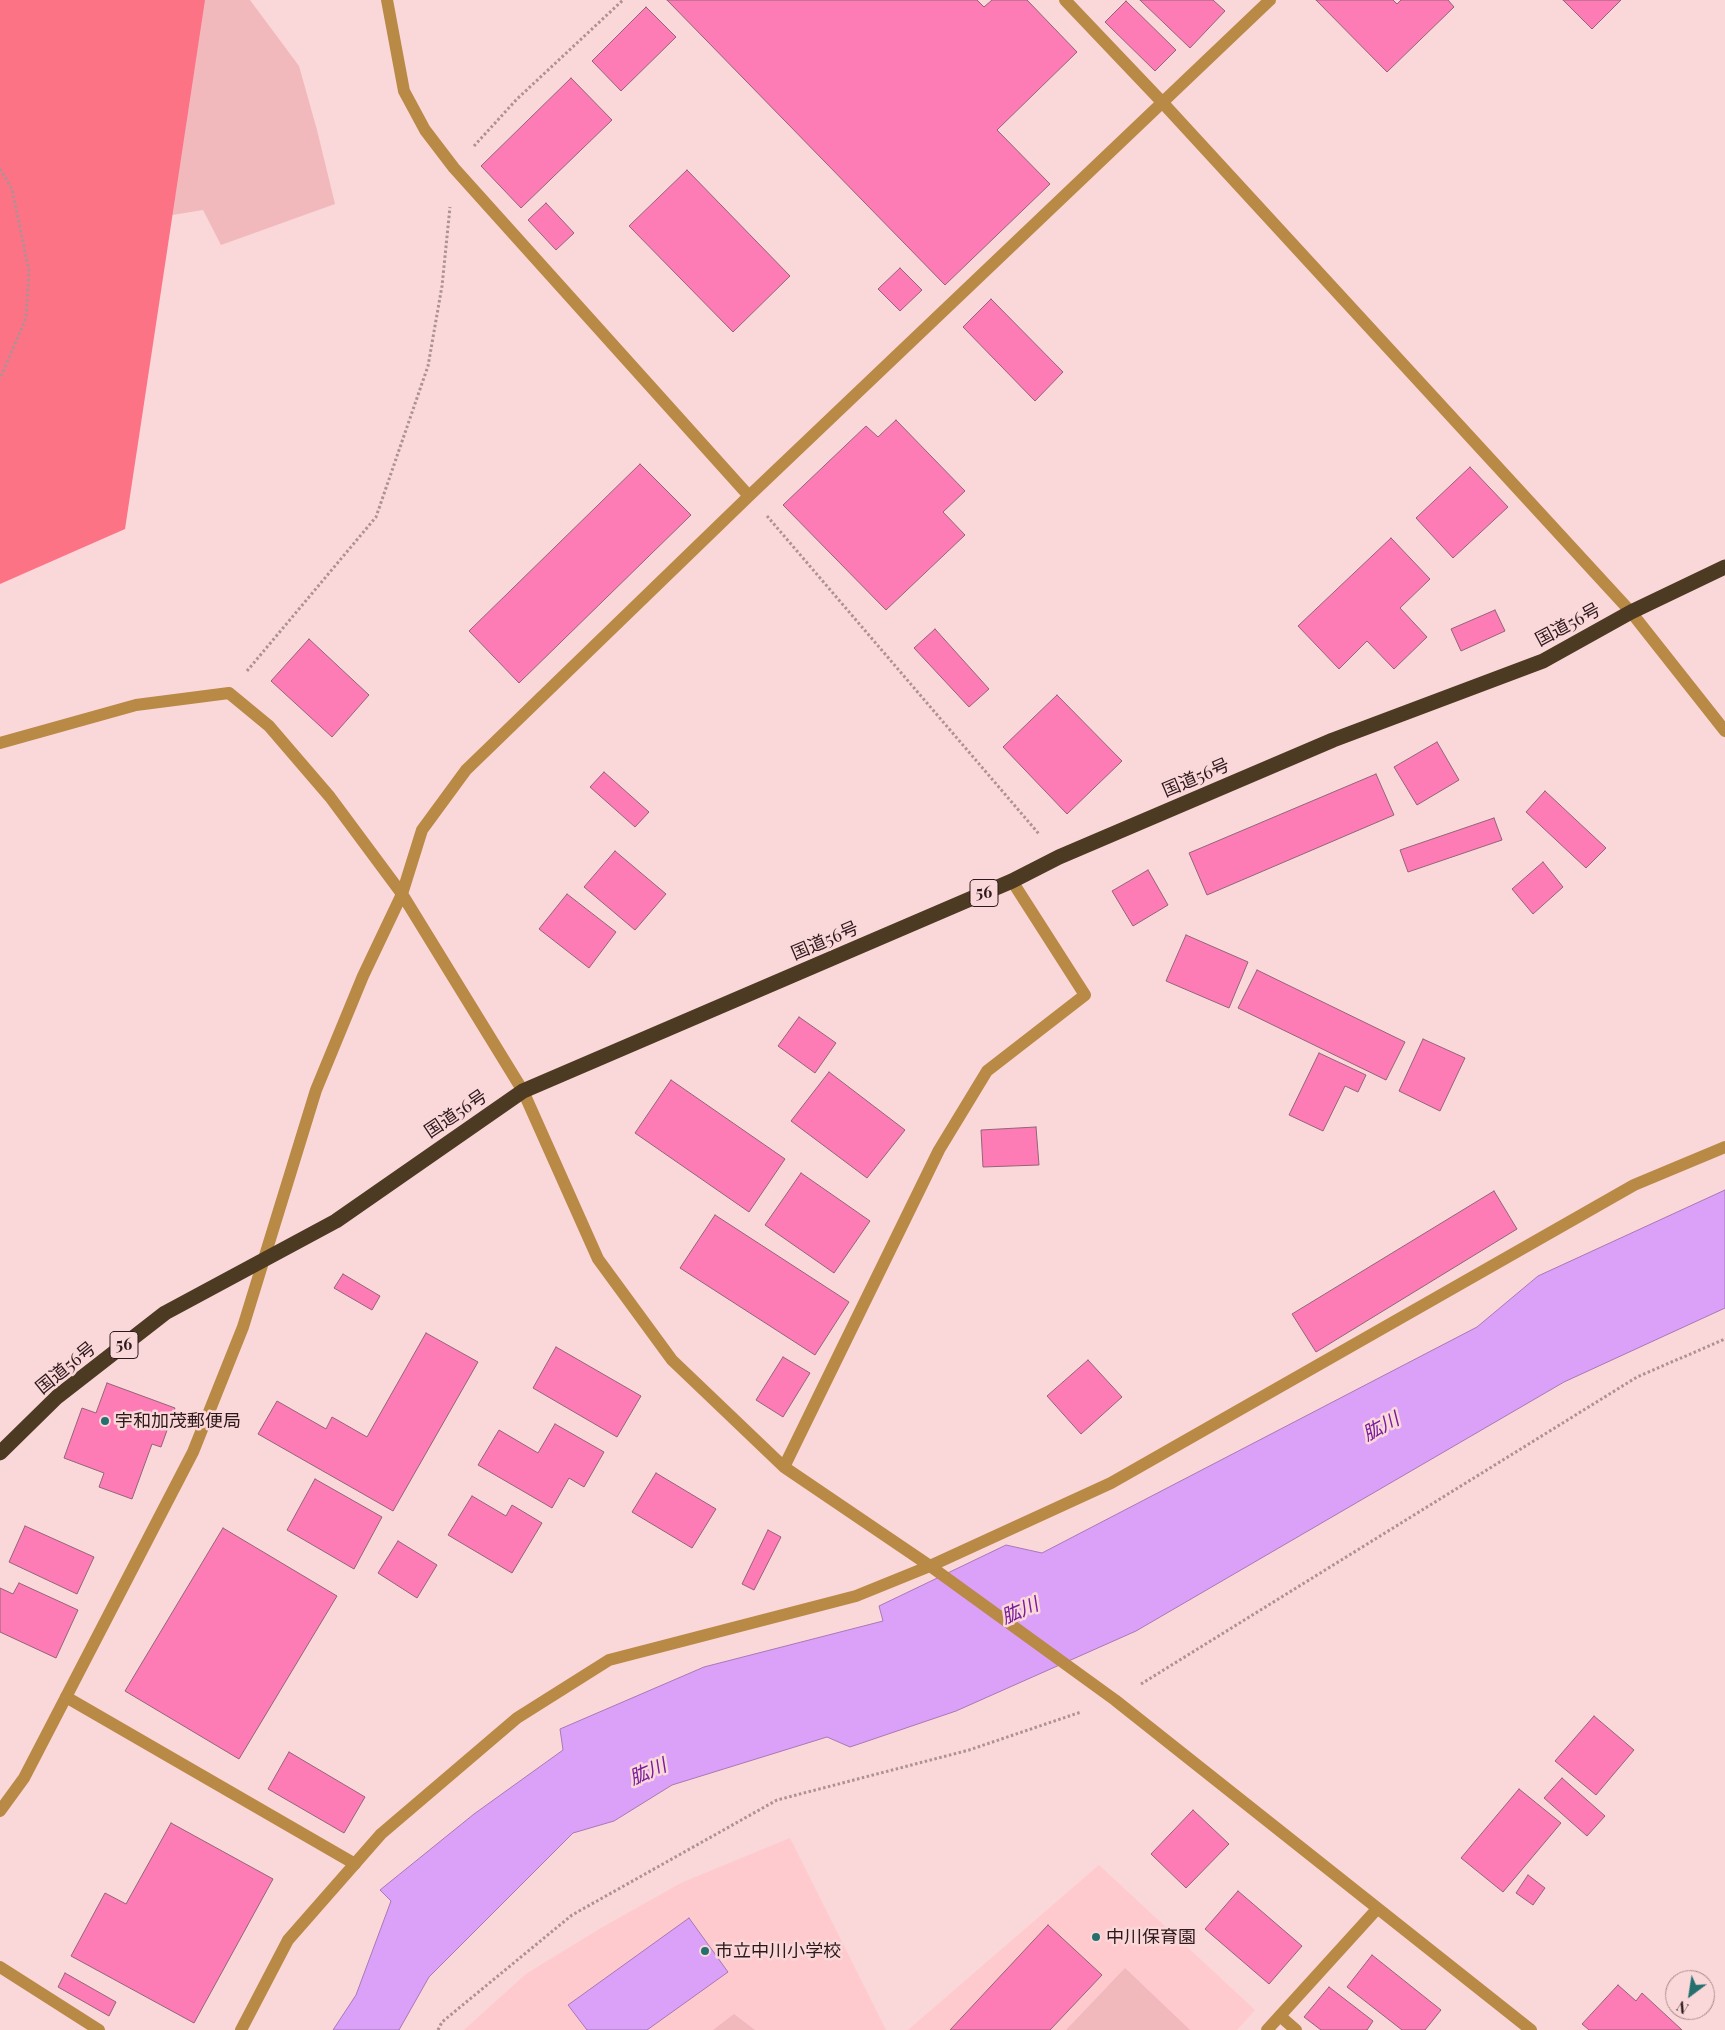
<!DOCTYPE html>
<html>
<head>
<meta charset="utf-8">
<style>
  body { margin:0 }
  #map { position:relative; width:1725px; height:2030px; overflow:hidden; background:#fad7d9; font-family:"Playfair Display",serif }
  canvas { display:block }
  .north { position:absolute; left:1665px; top:1970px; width:50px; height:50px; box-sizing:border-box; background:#fad7d9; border:1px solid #a88b8d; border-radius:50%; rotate:211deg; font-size:14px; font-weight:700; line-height:20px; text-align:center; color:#2d191b }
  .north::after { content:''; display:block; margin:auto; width:18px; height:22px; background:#25706f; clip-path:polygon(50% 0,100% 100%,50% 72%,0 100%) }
</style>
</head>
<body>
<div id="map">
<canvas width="1725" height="2030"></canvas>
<div class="north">N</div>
</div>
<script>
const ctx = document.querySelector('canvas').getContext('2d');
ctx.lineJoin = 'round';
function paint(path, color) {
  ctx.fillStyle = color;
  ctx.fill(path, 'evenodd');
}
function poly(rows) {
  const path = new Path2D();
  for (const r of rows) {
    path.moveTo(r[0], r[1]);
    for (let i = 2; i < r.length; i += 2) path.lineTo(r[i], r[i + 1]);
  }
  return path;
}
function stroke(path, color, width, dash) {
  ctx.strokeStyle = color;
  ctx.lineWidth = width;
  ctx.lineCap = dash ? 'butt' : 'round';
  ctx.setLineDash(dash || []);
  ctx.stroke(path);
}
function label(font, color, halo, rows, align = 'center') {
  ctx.font = font + ' "Playfair Display","Noto Sans JP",serif';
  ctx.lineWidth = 5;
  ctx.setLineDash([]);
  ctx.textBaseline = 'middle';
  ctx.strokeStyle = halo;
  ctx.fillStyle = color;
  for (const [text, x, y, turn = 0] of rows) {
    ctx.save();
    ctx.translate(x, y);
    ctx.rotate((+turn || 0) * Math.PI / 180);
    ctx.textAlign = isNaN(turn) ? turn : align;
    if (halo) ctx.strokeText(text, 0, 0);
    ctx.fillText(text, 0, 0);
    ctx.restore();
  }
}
const built = poly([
  [790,1838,886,2030,464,2030,526,1974,601,1928,681,1883],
  [1099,1865,1255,2010,1237,2030,908,2030]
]);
const green = poly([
  [0,0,250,0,299,66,317,130,335,204,221,245,203,210,142,220],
  [1125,1968,1190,2030,1066,2030],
  [734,2014,755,2030,713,2030]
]);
const forest = poly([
  [0,0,205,0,125,529,0,584]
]);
const water = poly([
  [1725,1190,1725,1308,1564,1382,1136,1631,956,1711,850,1747,827,1737,672,1785,614,1821,573,1833,429,1977,399,2030,333,2030,356,1995,391,1901,380,1890,474,1814,563,1750,560,1729,704,1667,883,1621,879,1606,1006,1545,1042,1553,1477,1327,1538,1276,1725,1190],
  [689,1918,728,1972,647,2030,587,2030,568,2005,689,1918]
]);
const building = poly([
  [667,0,977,0,984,7,992,0,1027,0,1077,52,997,130,1050,184,945,285,667,0],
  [1140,0,1213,0,1225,11,1190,48,1140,0],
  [1316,0,1393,0,1397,4,1401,0,1448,0,1454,7,1387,72,1316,0],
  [1563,0,1621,0,1592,29,1563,0],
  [1126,1,1176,50,1155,71,1105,22,1126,1],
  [646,7,676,37,621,91,592,61,646,7],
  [571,78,612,120,521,208,481,166,571,78],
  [687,170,790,276,733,332,629,226,687,170],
  [546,203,574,233,556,250,528,220,546,203],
  [900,268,922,290,900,311,878,289,900,268],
  [991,299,1063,372,1035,401,963,327,991,299],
  [896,420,965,491,943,512,965,535,886,610,783,505,866,426,878,437,896,420],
  [640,464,691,515,519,683,469,631,640,464],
  [1470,467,1508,507,1453,558,1416,518,1470,467],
  [1391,538,1430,579,1400,608,1427,637,1394,669,1367,641,1339,669,1298,626,1391,538],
  [1495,610,1505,631,1461,651,1451,629,1495,610],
  [935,629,989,689,969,707,914,648,935,629],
  [309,639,369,695,332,737,271,681,309,639],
  [1057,695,1122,761,1067,814,1003,747,1057,695],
  [1437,742,1459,780,1417,805,1394,767,1437,742],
  [604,772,649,812,635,827,590,787,604,772],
  [1376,774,1394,815,1207,895,1189,853,1376,774],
  [1545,791,1606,848,1586,868,1526,812,1545,791],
  [1494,818,1502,840,1408,872,1400,850,1494,818],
  [615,851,666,894,635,930,584,887,615,851],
  [1543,862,1563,887,1533,914,1512,889,1543,862],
  [1148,870,1168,905,1133,926,1112,891,1148,870],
  [567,894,616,932,589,968,539,929,567,894],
  [1186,935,1248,962,1229,1008,1166,981,1186,935],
  [1257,970,1405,1042,1386,1080,1238,1008,1257,970],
  [799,1017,836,1043,815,1073,778,1046,799,1017],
  [1423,1039,1465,1058,1440,1111,1399,1091,1423,1039],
  [1319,1053,1366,1075,1358,1092,1345,1086,1323,1131,1289,1115,1319,1053],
  [829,1072,905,1130,867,1178,791,1121,829,1072],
  [671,1080,785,1159,749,1212,635,1133,671,1080],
  [1036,1127,1039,1165,983,1167,981,1130,1036,1127],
  [801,1173,870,1221,834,1273,765,1225,801,1173],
  [1494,1191,1517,1229,1316,1352,1292,1314,1494,1191],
  [715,1215,849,1302,815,1355,680,1268,715,1215],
  [343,1274,380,1296,372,1310,334,1288,343,1274],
  [426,1333,478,1362,393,1511,258,1434,277,1401,326,1429,332,1417,367,1437,426,1333],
  [556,1347,641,1396,617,1437,533,1388,556,1347],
  [783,1357,810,1373,783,1417,756,1400,783,1357],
  [1088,1360,1122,1397,1081,1434,1047,1396,1088,1360],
  [107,1383,175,1408,161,1447,152,1444,132,1499,99,1487,104,1473,64,1458,82,1408,96,1413,107,1383],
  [555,1424,604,1452,584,1487,569,1478,552,1508,478,1465,499,1430,538,1453,555,1424],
  [656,1473,716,1509,692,1548,632,1512,656,1473],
  [315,1479,382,1517,354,1569,287,1530,315,1479],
  [472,1496,506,1516,512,1505,542,1523,512,1573,448,1535,472,1496],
  [25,1526,94,1557,77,1594,9,1562,25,1526],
  [223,1528,337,1596,239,1759,125,1691,223,1528],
  [768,1530,781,1537,754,1590,742,1584,768,1530],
  [398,1541,437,1565,417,1598,378,1573,398,1541],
  [19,1583,78,1610,56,1658,0,1632,0,1588,13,1594,19,1583],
  [1594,1716,1634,1750,1596,1795,1555,1761,1594,1716],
  [289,1752,365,1797,344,1833,268,1789,289,1752],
  [1562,1778,1605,1816,1587,1836,1544,1798,1562,1778],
  [1519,1789,1561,1823,1503,1892,1461,1858,1519,1789],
  [1193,1810,1229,1844,1186,1888,1151,1854,1193,1810],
  [171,1823,273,1879,194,2023,71,1956,105,1893,126,1904,171,1823],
  [1528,1875,1545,1888,1533,1905,1516,1893,1528,1875],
  [1238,1891,1302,1946,1269,1984,1205,1929,1238,1891],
  [1048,1925,1102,1975,1050,2030,950,2030,1048,1925],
  [1372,1955,1441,2010,1425,2030,1402,2030,1347,1987,1372,1955],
  [65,1973,116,2002,109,2016,58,1987,65,1973],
  [1618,1985,1636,2001,1642,1993,1682,2030,1589,2030,1582,2024,1618,1985],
  [1329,1987,1373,2021,1367,2030,1321,2030,1304,2017,1329,1987]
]);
const path = poly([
  [474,146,517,99,623,0],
  [0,169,12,189,29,271,26,318,0,379],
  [767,516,1039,834],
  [247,671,376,517,428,366,442,286,450,207],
  [1141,1684,1637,1377,1725,1339],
  [438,2030,442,2022,572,1915,777,1800,969,1750,1081,1712]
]);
const lane = poly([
  [66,1697,355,1864],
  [0,1967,99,2030],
  [1280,2016,1296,2030]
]);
const street = poly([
  [387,0,404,91,425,130,454,168,749,496],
  [1065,0,1162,102,1631,612,1725,731],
  [0,743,136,705,229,693,269,726,330,797,402,894,523,1091,598,1259,672,1360,784,1467,930,1566,1115,1700,1531,2030],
  [784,1467,939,1150,987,1071,1085,995,1012,881],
  [0,1811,24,1778,193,1452,243,1327,316,1090,363,976,402,894,422,830,466,770,749,496,1270,0],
  [241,2030,288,1940,381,1834,517,1718,609,1660,856,1596,930,1566,1111,1483,1634,1185,1725,1147],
  [1267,2030,1377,1909]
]);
const highway = poly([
  [0,1453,57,1397,165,1313,336,1221,523,1091,1012,881,1059,857,1333,740,1543,661,1631,612,1725,567]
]);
const markers = [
  [105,1421,5,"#25706f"],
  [1096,1937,5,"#25706f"],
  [705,1951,5,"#25706f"]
];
const shields = [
  [984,893,28],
  [124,1345,28]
];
const shieldNames = [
  ["56",984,893],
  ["56",124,1345]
];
const streetNames = [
  ["国道56号",1568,625,-28],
  ["国道56号",1196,778,-23],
  ["国道56号",825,941,-23],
  ["国道56号",456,1114,-34],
  ["国道56号",66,1368,-39]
];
const poiNames = [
  ["宇和加茂郵便局",115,1421],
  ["中川保育園",1106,1937],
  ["市立中川小学校",715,1951]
];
const waterNames = [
  ["肱川",1381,1427,-28],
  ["肱川",1020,1611,-23],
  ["肱川",648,1772,-23]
];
paint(built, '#fecacd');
paint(green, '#f2b9bd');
paint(forest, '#fc7386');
paint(water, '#dba1f8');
stroke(water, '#a778b6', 1);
paint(building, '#fd7cb5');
stroke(building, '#936477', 1);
stroke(path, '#ae9193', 3, [2.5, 2.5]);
stroke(lane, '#b98946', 12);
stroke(street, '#b98946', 12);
stroke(highway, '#4c3a22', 15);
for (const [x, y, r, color] of markers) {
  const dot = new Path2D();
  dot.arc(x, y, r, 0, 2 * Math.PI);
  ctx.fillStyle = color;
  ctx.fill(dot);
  stroke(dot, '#fad7d9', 2);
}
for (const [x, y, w] of shields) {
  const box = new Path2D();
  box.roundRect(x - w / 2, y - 13.5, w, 27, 4);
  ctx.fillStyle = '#fad7d9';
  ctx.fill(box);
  stroke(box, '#2d191b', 1);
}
label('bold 16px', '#2d191b', null, shieldNames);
label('18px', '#2d191b', '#fad7d9', streetNames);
label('18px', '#2d191b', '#fad7d9', poiNames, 'left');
label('italic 19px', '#791b9d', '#fad7d9', waterNames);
</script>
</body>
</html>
